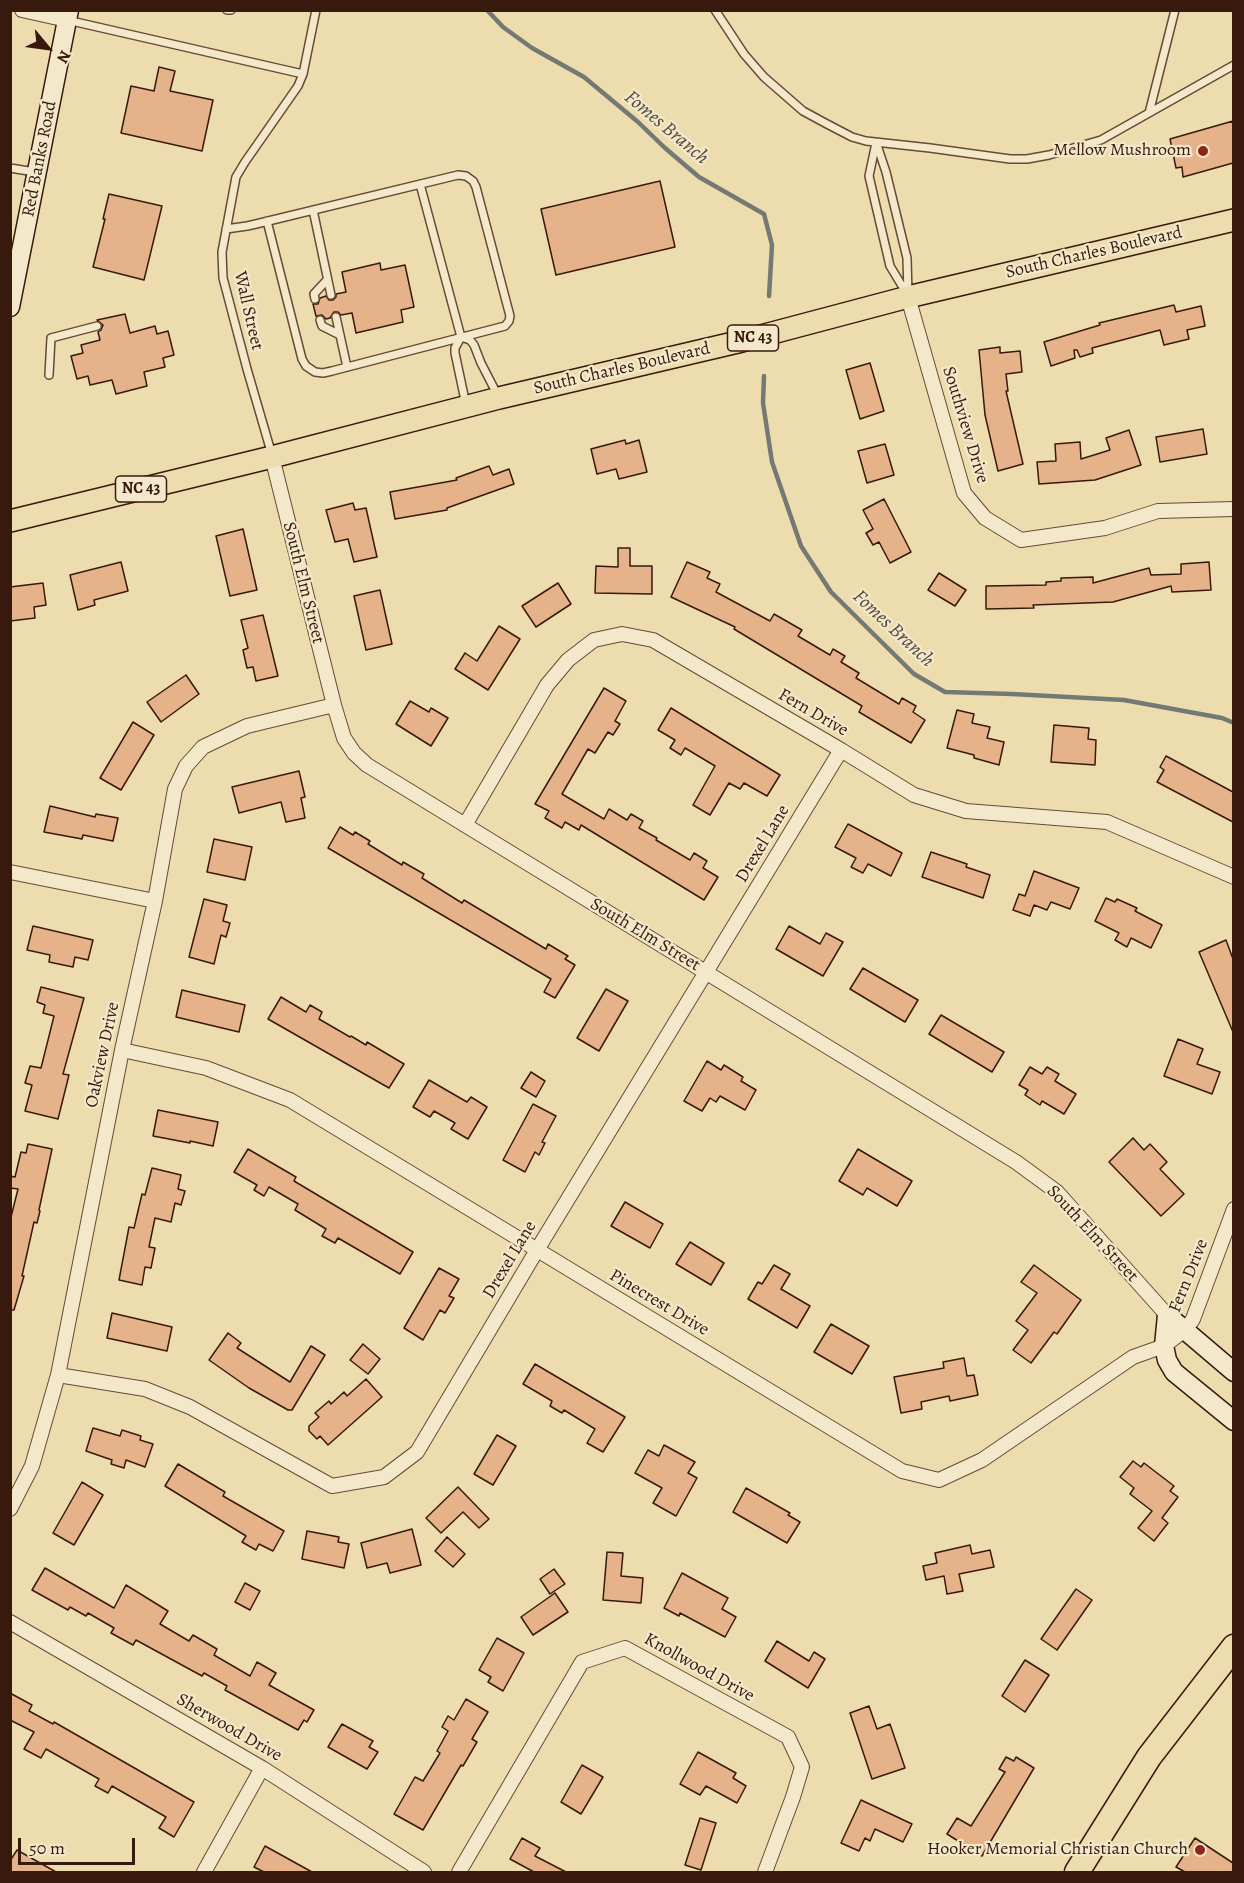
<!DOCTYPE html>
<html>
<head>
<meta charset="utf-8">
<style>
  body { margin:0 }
  #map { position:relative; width:1244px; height:1883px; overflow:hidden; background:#edddae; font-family:Alegreya,serif }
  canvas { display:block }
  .frame { position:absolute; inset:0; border:12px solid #38190e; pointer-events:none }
  .north { position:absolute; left:18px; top:18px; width:60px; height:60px; -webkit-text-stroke:4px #f3e9ca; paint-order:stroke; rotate:119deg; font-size:16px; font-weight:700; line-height:24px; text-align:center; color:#38190e }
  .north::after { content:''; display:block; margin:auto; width:21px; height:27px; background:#38190e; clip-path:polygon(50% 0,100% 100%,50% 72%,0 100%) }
  .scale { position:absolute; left:18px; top:1838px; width:117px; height:27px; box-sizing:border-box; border:3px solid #38190e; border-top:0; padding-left:8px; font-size:18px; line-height:21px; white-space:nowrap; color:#38190e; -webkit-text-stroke:4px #f3e9ca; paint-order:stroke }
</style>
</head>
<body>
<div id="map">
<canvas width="1244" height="1883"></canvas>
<div class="frame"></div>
<div class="north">N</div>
<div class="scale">50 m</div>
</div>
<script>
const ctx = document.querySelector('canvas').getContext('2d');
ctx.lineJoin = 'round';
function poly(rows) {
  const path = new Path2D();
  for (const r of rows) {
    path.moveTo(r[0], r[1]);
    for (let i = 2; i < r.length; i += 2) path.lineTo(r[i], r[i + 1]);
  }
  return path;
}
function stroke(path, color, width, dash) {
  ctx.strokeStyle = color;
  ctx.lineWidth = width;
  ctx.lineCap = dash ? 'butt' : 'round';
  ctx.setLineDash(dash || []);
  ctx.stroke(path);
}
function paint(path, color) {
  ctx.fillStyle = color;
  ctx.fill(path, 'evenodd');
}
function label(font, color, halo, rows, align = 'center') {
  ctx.font = font + ' Alegreya,serif';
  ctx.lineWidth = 4.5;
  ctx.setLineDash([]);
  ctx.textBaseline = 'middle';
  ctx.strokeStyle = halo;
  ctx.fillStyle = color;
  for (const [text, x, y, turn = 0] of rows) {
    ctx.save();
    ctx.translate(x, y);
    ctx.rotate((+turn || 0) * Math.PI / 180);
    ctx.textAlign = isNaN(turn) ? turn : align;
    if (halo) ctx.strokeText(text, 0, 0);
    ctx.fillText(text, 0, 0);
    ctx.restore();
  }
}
const stream = poly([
  [487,10,503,27,532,48,584,77,638,122,665,148,699,177,764,214,772,245,769,296],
  [764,376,763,403,772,462,801,546,831,592,914,674,945,692,1012,694,1124,700,1222,718,1234,723]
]);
const building = poly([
  [159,67,175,71,170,91,213,100,202,151,121,133,131,86,154,91,159,67],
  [1233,121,1233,163,1183,177,1182,167,1176,168,1170,139,1233,121],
  [660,181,675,247,556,275,541,209,660,181],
  [109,194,162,206,144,280,93,267,105,219,103,219,109,194],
  [380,263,381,270,405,265,414,307,401,310,403,322,356,333,352,313,341,315,338,312,334,312,330,318,326,319,322,315,316,316,313,304,318,304,320,298,326,296,329,300,333,300,336,297,336,294,346,292,342,272,380,263],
  [1174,305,1176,312,1201,306,1205,326,1187,330,1189,339,1164,345,1160,330,1092,348,1093,353,1080,357,1077,350,1074,350,1075,358,1051,366,1044,342,1100,325,1099,323,1174,305],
  [125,314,130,333,155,326,157,334,168,331,174,355,163,358,165,367,144,372,147,386,116,394,112,380,90,385,88,376,77,379,71,356,83,353,81,345,100,340,98,332,101,330,103,325,97,320,125,314],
  [1000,347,1000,353,1020,351,1022,372,1006,374,1008,391,1006,391,1023,464,998,471,985,415,979,350,1000,347],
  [870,363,884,411,860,419,846,370,870,363],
  [1203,429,1207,454,1160,462,1156,437,1203,429],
  [1129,430,1141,465,1095,480,1039,484,1037,462,1056,461,1055,444,1080,442,1081,459,1110,450,1106,438,1129,430],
  [625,440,626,444,639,440,647,472,619,479,616,469,597,474,591,449,625,440],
  [885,444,894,475,867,483,858,451,885,444],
  [489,466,493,475,509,469,514,484,447,508,447,510,395,519,390,492,457,480,456,478,489,466],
  [884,499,911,552,890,563,879,542,873,545,866,533,873,529,863,510,884,499],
  [353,503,355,510,366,508,377,557,354,562,348,539,335,542,326,510,353,503],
  [243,529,257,590,230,596,216,536,243,529],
  [618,548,630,548,630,566,652,566,652,594,595,593,596,566,618,567,618,548],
  [121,562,128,591,94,600,95,605,78,610,70,575,121,562],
  [687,562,710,572,707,578,720,584,716,592,770,621,774,614,802,630,798,636,830,655,833,649,845,656,841,662,859,673,856,678,899,704,902,698,916,706,913,712,925,720,911,743,859,712,862,706,734,629,735,627,671,597,687,562],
  [1209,562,1211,590,1172,592,1171,586,1113,602,1033,605,1034,608,986,609,986,586,1046,585,1046,582,1061,581,1061,578,1093,577,1093,583,1149,568,1151,575,1181,574,1181,564,1209,562],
  [939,573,966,590,955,606,928,590,939,573],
  [43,583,46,605,34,607,35,618,10,621,10,587,43,583],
  [558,583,571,604,536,627,522,606,558,583],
  [380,590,392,644,366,650,354,596,380,590],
  [263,615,278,676,256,681,253,667,247,668,243,650,248,648,241,620,263,615],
  [499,626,520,639,488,690,455,669,465,653,477,661,499,626],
  [186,675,199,694,161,722,147,702,186,675],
  [604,688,626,701,615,721,620,724,613,735,608,732,595,753,588,749,562,794,604,819,609,809,627,820,631,814,643,821,639,828,657,838,656,840,690,860,694,853,707,861,703,868,718,877,704,900,581,825,579,830,565,822,562,828,545,818,549,811,535,804,604,688],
  [410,701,429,712,431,708,448,718,431,746,396,724,410,701],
  [671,708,780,775,767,796,744,783,740,789,729,783,710,815,693,805,715,766,685,748,681,755,670,748,675,740,658,730,671,708],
  [957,710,974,714,972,723,990,727,987,738,1004,742,999,765,974,758,974,755,947,748,957,710],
  [133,722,154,735,121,790,100,778,133,722],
  [1054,725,1089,728,1088,739,1096,740,1095,765,1051,762,1054,725],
  [1166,756,1233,792,1233,822,1157,782,1164,770,1160,767,1166,756],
  [299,771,305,797,301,798,305,818,286,822,281,802,239,813,232,787,299,771],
  [50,806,95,817,96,814,118,818,113,841,83,835,82,839,44,832,50,806],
  [848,824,902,853,891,876,868,864,863,873,851,867,856,858,835,847,848,824],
  [340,827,353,835,355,832,370,841,368,844,402,865,403,862,424,874,422,878,462,903,464,900,546,949,548,944,568,956,565,959,575,965,555,998,544,992,551,979,328,848,340,827],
  [214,839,252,847,245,880,207,872,214,839],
  [931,852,967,864,966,867,990,875,983,898,922,877,931,852],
  [1034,871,1079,888,1070,909,1051,902,1047,910,1034,905,1030,916,1013,910,1019,894,1025,896,1034,871],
  [1106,898,1115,902,1117,899,1137,908,1135,911,1162,925,1151,948,1131,938,1127,947,1115,940,1119,933,1095,921,1106,898],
  [204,899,227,905,223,921,230,923,226,937,221,935,214,964,189,957,204,899],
  [33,926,93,940,88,960,75,957,73,967,49,962,50,955,27,950,33,926],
  [789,926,820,944,826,933,843,942,823,976,776,949,789,926],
  [1226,940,1233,959,1233,1032,1199,952,1226,940],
  [863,968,918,1000,905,1022,850,989,863,968],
  [41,987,84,998,63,1074,69,1075,58,1119,25,1111,32,1085,25,1083,30,1066,41,1068,54,1016,43,1013,45,1005,37,1002,41,987],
  [606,989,628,1001,599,1051,577,1038,606,989],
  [182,990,245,1005,239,1032,176,1017,182,990],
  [281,997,306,1012,310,1005,322,1012,319,1019,350,1037,351,1036,366,1045,367,1042,404,1064,389,1088,268,1019,281,997],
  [941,1015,1004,1052,992,1072,929,1034,941,1015],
  [1178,1039,1203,1049,1197,1064,1220,1072,1212,1094,1164,1076,1178,1039],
  [707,1061,721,1070,724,1065,743,1077,741,1081,756,1090,745,1110,720,1096,716,1102,710,1098,702,1111,684,1101,707,1061],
  [1030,1067,1042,1074,1047,1067,1059,1074,1055,1081,1076,1094,1064,1114,1042,1101,1040,1105,1025,1095,1028,1090,1019,1085,1030,1067],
  [531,1072,545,1081,536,1097,521,1088,531,1072],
  [429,1080,467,1102,471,1097,487,1107,468,1139,451,1129,455,1123,434,1111,430,1117,413,1107,429,1080],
  [533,1104,556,1116,542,1142,545,1143,539,1155,535,1152,525,1172,503,1160,533,1104],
  [158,1110,218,1122,213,1146,190,1141,190,1143,153,1136,158,1110],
  [1133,1138,1144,1150,1150,1144,1167,1162,1160,1169,1184,1194,1161,1216,1109,1162,1133,1138],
  [28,1144,52,1149,39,1210,40,1211,37,1223,34,1222,22,1276,24,1276,14,1310,10,1310,10,1221,18,1189,10,1188,10,1176,15,1177,21,1152,26,1153,28,1144],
  [248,1149,296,1177,294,1181,413,1252,400,1274,338,1238,335,1243,322,1236,326,1229,295,1210,298,1204,269,1187,264,1196,254,1190,257,1185,234,1172,248,1149],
  [858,1149,912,1181,897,1206,867,1188,863,1195,839,1181,858,1149],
  [152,1168,181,1175,178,1189,185,1191,181,1205,175,1203,171,1222,155,1218,149,1247,155,1248,151,1268,145,1267,142,1285,119,1280,129,1227,134,1228,142,1194,145,1195,152,1168],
  [625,1202,663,1224,650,1248,611,1226,625,1202],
  [690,1242,724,1263,711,1285,676,1264,690,1242],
  [774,1265,790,1274,781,1289,810,1306,797,1328,748,1299,758,1282,762,1284,774,1265],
  [1034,1265,1081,1300,1057,1334,1054,1332,1031,1363,1013,1350,1028,1330,1016,1321,1037,1293,1021,1282,1034,1265],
  [439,1268,459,1279,449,1296,454,1298,445,1313,440,1310,423,1340,404,1328,439,1268],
  [112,1313,172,1327,167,1351,107,1338,112,1313],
  [831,1324,869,1346,852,1374,814,1352,831,1324],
  [228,1333,241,1343,237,1348,290,1382,311,1346,325,1355,292,1410,288,1410,249,1388,209,1360,228,1333],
  [363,1344,380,1359,368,1374,350,1360,363,1344],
  [964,1358,967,1376,974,1375,978,1395,950,1401,949,1396,921,1402,922,1409,901,1413,894,1377,944,1368,943,1362,964,1358],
  [535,1364,625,1417,603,1452,587,1443,595,1429,564,1410,562,1413,550,1406,552,1401,523,1384,535,1364],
  [366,1379,382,1397,328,1445,320,1436,317,1439,309,1431,309,1426,319,1417,315,1413,329,1401,331,1404,344,1392,347,1396,366,1379],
  [93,1428,120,1436,122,1430,141,1436,140,1440,153,1444,145,1467,126,1460,124,1468,111,1464,112,1460,86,1451,93,1428],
  [497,1435,516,1446,493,1485,474,1474,497,1435],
  [664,1445,695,1462,688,1473,697,1478,676,1516,653,1503,662,1488,635,1473,648,1450,659,1456,664,1445],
  [1133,1461,1141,1467,1144,1463,1174,1486,1170,1491,1178,1497,1162,1518,1168,1523,1154,1541,1138,1528,1152,1511,1130,1494,1134,1488,1120,1477,1133,1461],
  [178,1464,225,1492,223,1496,284,1531,273,1551,259,1544,256,1550,242,1542,246,1536,165,1486,178,1464],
  [82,1482,103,1495,74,1545,53,1533,82,1482],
  [458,1487,489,1519,479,1528,463,1512,441,1533,426,1518,458,1487],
  [746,1488,790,1513,788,1515,800,1522,787,1543,733,1512,746,1488],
  [412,1529,421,1565,390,1573,387,1563,367,1568,361,1543,412,1529],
  [307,1531,339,1537,338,1542,349,1544,344,1568,302,1559,307,1531],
  [447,1537,465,1554,453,1567,435,1551,447,1537],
  [970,1545,972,1554,990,1550,994,1567,959,1574,963,1591,947,1594,944,1576,926,1580,923,1566,937,1563,935,1553,970,1545],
  [607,1552,623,1553,621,1576,643,1578,641,1603,603,1600,607,1552],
  [45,1568,114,1608,126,1585,168,1611,160,1624,189,1641,193,1635,217,1649,214,1655,250,1676,257,1662,276,1673,269,1685,314,1710,307,1722,304,1720,298,1730,225,1690,227,1686,204,1673,202,1676,136,1640,133,1645,111,1633,114,1628,88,1613,86,1616,70,1607,68,1610,32,1590,45,1568],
  [554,1569,565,1584,550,1594,540,1579,554,1569],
  [682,1573,728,1598,722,1609,736,1617,725,1637,680,1613,679,1616,664,1608,682,1573],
  [245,1583,260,1591,250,1610,235,1602,245,1583],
  [1076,1589,1092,1600,1057,1650,1041,1639,1076,1589],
  [555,1593,568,1612,533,1635,521,1617,555,1593],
  [497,1638,524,1653,503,1691,488,1682,491,1677,479,1670,497,1638],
  [777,1641,809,1661,814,1652,825,1659,808,1688,765,1661,777,1641],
  [1025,1660,1049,1675,1025,1712,1002,1696,1025,1660],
  [10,1693,32,1705,29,1711,53,1724,54,1722,194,1802,174,1837,159,1828,166,1817,112,1786,108,1793,95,1786,99,1779,46,1749,41,1758,24,1749,34,1732,10,1720,10,1693],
  [466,1699,488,1712,472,1739,477,1742,463,1766,461,1765,423,1830,394,1814,415,1777,423,1781,440,1753,437,1751,448,1731,442,1727,448,1716,454,1720,466,1699],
  [869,1706,877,1729,890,1724,905,1768,872,1779,850,1713,869,1706],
  [342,1724,373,1741,369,1747,378,1752,367,1769,328,1747,342,1724],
  [698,1752,736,1773,733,1778,746,1786,737,1803,706,1786,700,1795,680,1784,698,1752],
  [1006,1757,1014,1761,1016,1757,1034,1768,982,1856,947,1834,957,1818,971,1826,1005,1772,999,1769,1006,1757],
  [582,1765,603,1777,581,1814,561,1802,582,1765],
  [861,1800,912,1824,903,1842,875,1829,870,1841,865,1838,859,1851,841,1843,861,1800],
  [700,1818,716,1823,701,1870,685,1865,700,1818],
  [522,1838,540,1848,535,1856,566,1872,534,1872,510,1859,522,1838],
  [1195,1838,1233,1863,1233,1872,1185,1872,1176,1867,1195,1838],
  [265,1846,312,1872,264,1872,254,1867,265,1846],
  [17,1850,56,1872,10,1872,10,1861,17,1850]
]);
const lane = poly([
  [227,10,231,10],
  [715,10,744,54,764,77,803,111,827,124,852,137,866,141,930,148,1010,159,1027,159,1049,155,1101,140,1234,65],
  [67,20,303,74],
  [1149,113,1175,10],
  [876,143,869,176,890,266,907,294],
  [877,145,886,172,907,258,908,295],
  [10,168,35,172],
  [420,184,461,337,455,348,455,353,466,405],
  [313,210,331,295],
  [226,229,247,226,256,224,458,175,466,176,473,181,476,187,510,316,509,321,505,326,332,371,323,373,315,372,306,366,302,359,267,221],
  [315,299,314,294,327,280],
  [336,317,347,367],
  [320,320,322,326,340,335],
  [461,337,470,340,474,345,481,363,498,396],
  [49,375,51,338,97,326],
  [272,455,247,369,223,278,222,252,236,177,245,162,298,86,303,74,316,10]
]);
const street = poly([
  [22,10,67,20],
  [908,297,964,493,985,518,1021,540,1105,528,1158,511,1234,509],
  [272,457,334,705,344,738,354,753,367,765,1016,1162,1057,1192,1167,1315],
  [465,825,547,685,568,660,594,640,622,634,653,640,841,750,914,795,966,811,1107,822,1234,877],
  [10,872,155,901],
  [122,1050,206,1068,290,1100,902,1471,939,1480,982,1460,1133,1357,1164,1346,1186,1329,1193,1319,1234,1209],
  [58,1375,145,1389,190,1407,332,1486,384,1477,417,1452,537,1250,841,750],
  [10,1509,32,1466,58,1375,122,1050,155,901,175,789,186,766,203,747,247,726,334,705],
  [10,1622,262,1768,424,1872],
  [204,1872,262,1768],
  [459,1872,582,1662,625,1648,788,1737,802,1767,793,1797,765,1872]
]);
const secondary = poly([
  [10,307,69,10],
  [1167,1315,1164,1346,1167,1360,1174,1372,1234,1421],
  [1167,1315,1234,1372]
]);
const primary = poly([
  [10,521,272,457,499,398,742,341,908,297,1234,220]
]);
const highway = poly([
  [1077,1872,1149,1757,1234,1647]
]);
const markers = [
  [1203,151,6,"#8f2418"],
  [1200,1850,6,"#8f2418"]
];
const shields = [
  [753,338,51],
  [141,489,51]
];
const shieldNames = [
  ["NC 43",753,338],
  ["NC 43",141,489]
];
const poiNames = [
  ["Mellow Mushroom",1191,151],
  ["Hooker Memorial Christian Church",1188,1850]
];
const streetNames = [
  ["Red Banks Road",40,159,-79],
  ["South Charles Boulevard",1094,253,-13],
  ["Wall Street",248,311,77],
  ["South Charles Boulevard",622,369,-13],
  ["Southview Drive",965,425,73],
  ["South Elm Street",303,583,76],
  ["Fern Drive",813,713,30],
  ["Drexel Lane",763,844,-59],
  ["South Elm Street",645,935,31],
  ["Oakview Drive",103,1055,-78],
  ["South Elm Street",1092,1234,47],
  ["Drexel Lane",510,1260,-59],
  ["Fern Drive",1189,1276,-68],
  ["Pinecrest Drive",659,1303,31],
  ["Knollwood Drive",699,1668,29],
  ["Sherwood Drive",229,1728,30]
];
const waterNames = [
  ["Fomes Branch",666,128,40],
  ["Fomes Branch",893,629,43]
];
stroke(stream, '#757973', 4.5);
paint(building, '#e5b28a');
stroke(building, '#38190e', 1.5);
stroke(lane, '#654a36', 10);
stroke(street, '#654a36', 16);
stroke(secondary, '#38190e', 21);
stroke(primary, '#38190e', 24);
stroke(highway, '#38190e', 27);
stroke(lane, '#f3e9ca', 7);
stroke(street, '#f3e9ca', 14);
stroke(secondary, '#f3e9ca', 18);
stroke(primary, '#edddae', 21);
stroke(highway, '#edddae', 24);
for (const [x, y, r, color] of markers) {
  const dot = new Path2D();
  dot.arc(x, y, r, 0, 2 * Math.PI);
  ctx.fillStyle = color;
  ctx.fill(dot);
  stroke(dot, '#f3e9ca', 2);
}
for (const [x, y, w] of shields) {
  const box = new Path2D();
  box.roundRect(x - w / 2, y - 13, w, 26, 4.5);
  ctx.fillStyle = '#f3e9ca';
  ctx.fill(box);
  stroke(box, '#38190e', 1.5);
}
label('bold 16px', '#38190e', null, shieldNames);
label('18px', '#38190e', '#f3e9ca', poiNames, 'right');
label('18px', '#38190e', '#f3e9ca', streetNames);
label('italic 20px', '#574940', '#f3e9ca', waterNames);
</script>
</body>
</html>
